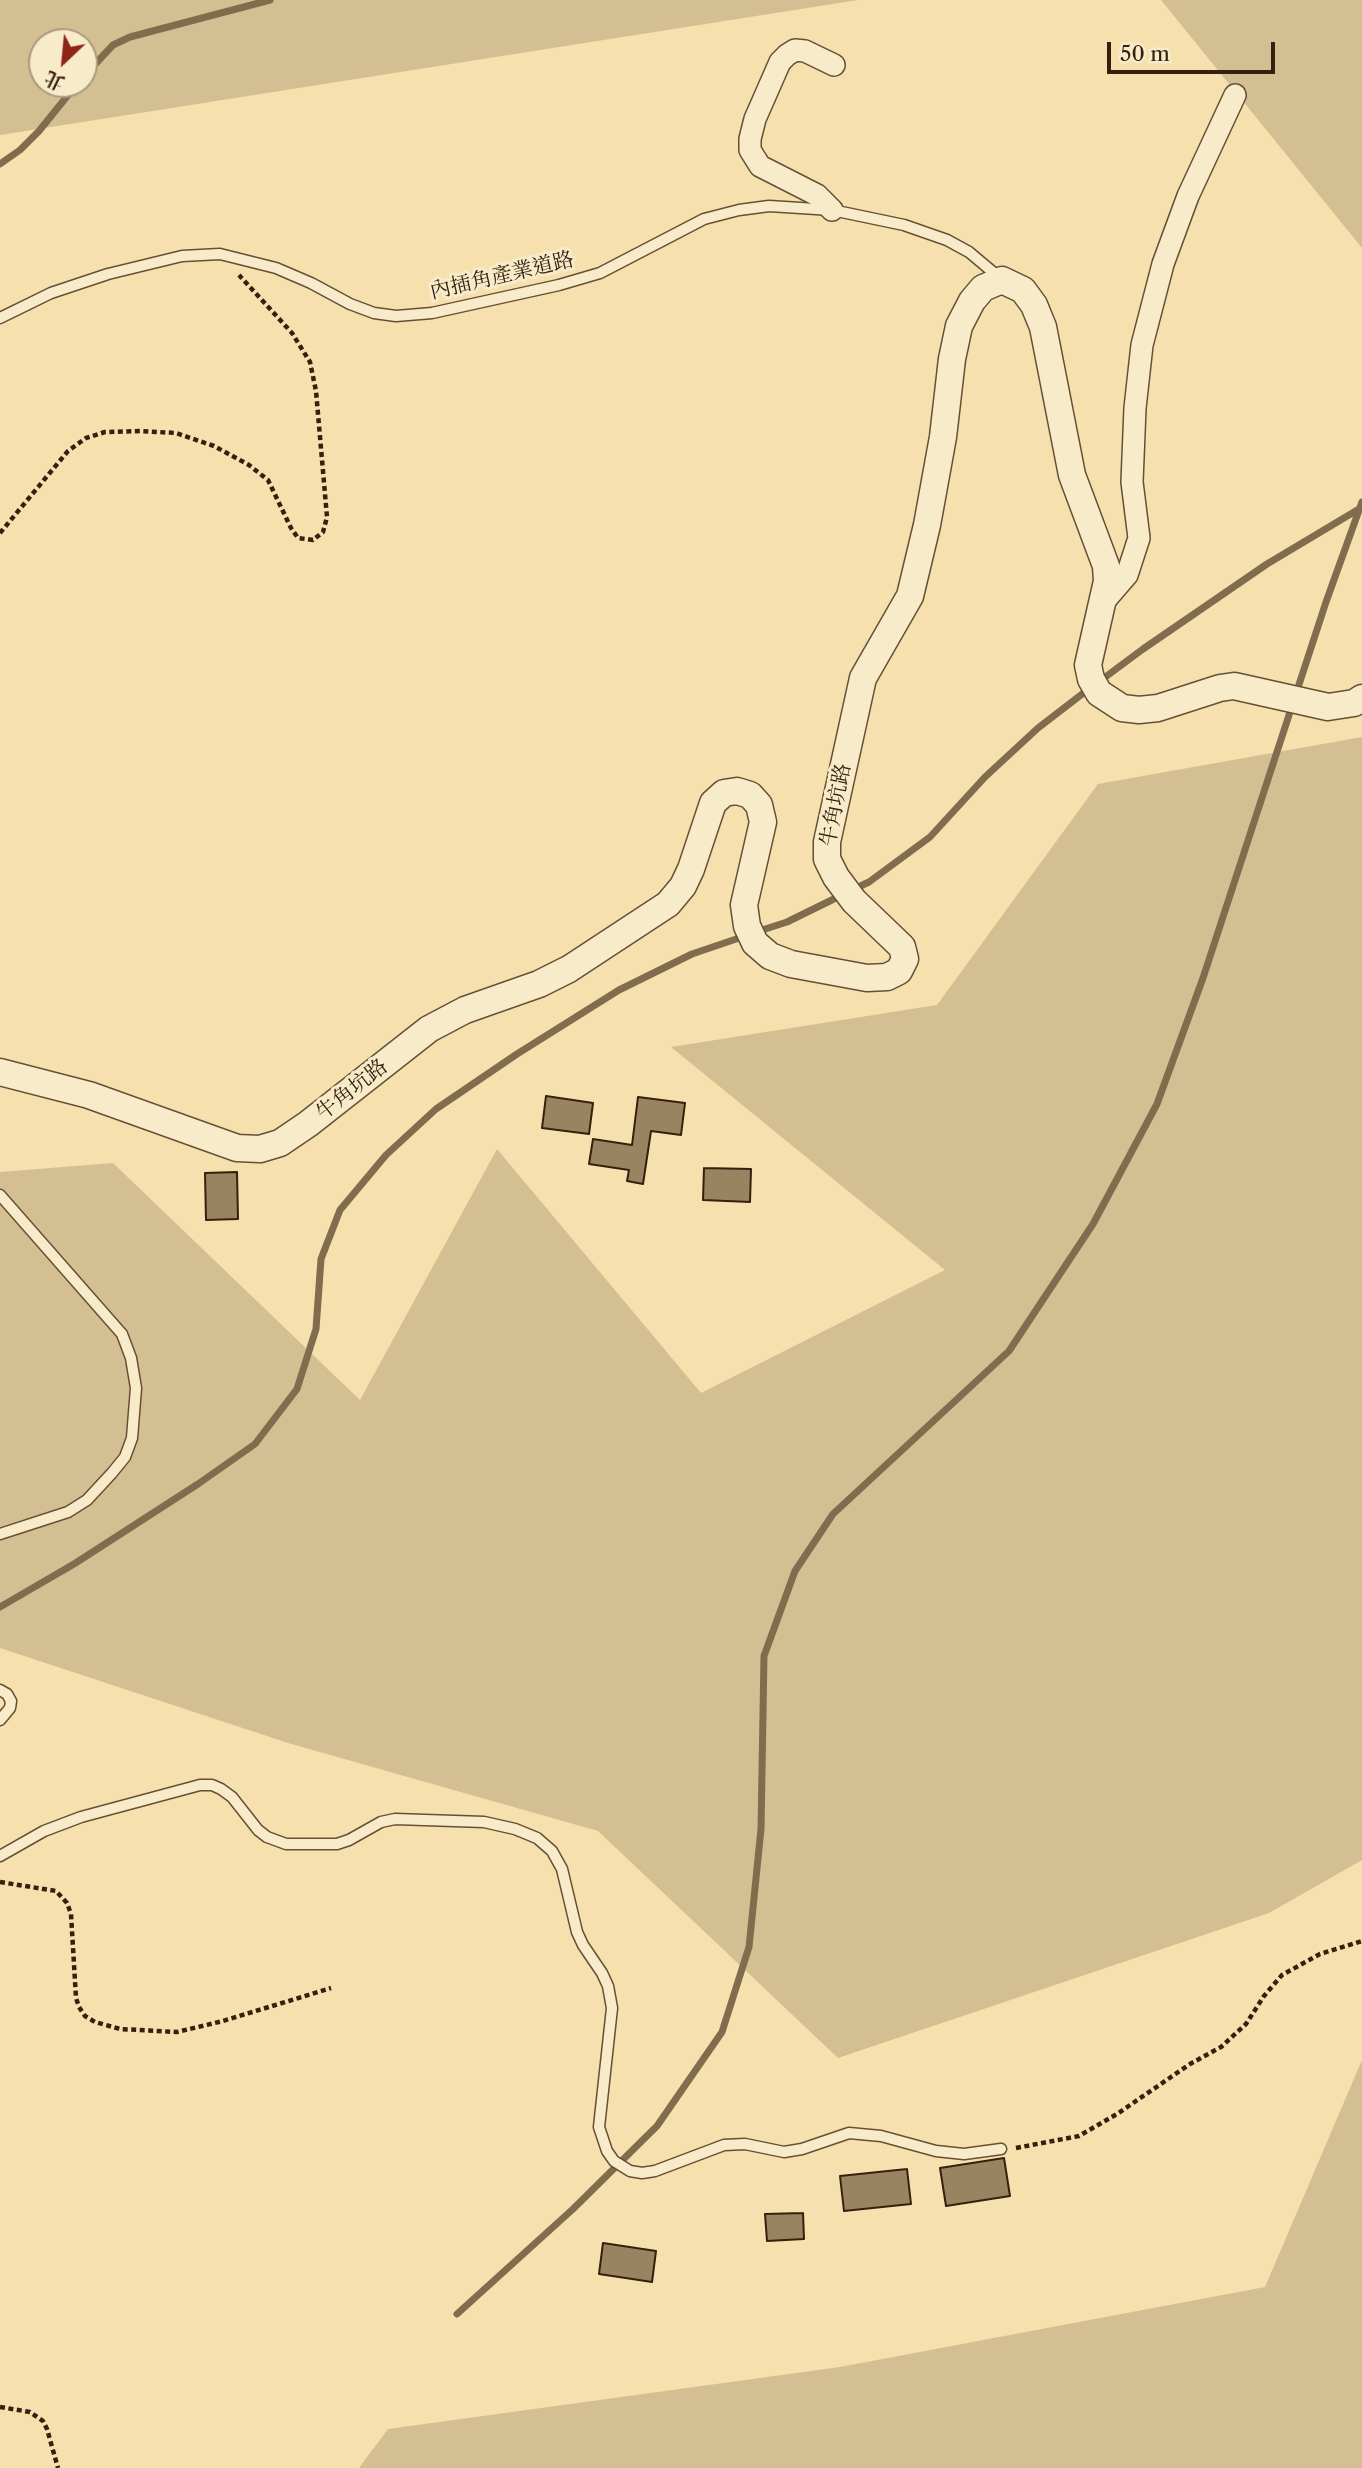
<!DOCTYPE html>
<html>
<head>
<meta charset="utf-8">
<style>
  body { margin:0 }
  #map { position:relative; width:1362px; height:2468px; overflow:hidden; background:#f5e0ae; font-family:"Libre Caslon Text","Noto Serif TC",serif }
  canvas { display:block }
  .north { position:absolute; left:28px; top:28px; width:70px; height:70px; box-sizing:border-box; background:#f8ebca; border:2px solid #aa9a7f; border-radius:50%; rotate:206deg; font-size:19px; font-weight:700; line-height:28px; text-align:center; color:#35200e }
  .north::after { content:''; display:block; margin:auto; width:24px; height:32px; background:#8f2418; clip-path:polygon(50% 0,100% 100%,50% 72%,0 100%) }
  .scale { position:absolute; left:1107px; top:42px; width:168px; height:32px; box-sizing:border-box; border:4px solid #35200e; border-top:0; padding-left:9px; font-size:21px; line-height:24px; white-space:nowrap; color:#35200e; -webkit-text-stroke:5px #f8ebca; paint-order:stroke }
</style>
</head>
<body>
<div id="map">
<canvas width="1362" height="2468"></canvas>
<div class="north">北</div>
<div class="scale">50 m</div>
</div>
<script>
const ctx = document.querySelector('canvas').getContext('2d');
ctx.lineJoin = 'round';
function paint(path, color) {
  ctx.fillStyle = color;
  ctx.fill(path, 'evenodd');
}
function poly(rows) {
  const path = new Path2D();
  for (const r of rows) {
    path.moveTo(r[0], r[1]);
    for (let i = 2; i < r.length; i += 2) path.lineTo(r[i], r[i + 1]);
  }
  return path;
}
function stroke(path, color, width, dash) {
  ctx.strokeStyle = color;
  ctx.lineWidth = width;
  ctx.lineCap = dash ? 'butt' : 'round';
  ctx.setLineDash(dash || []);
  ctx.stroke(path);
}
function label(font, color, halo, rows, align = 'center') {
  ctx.font = font + ' "Libre Caslon Text","Noto Serif TC",serif';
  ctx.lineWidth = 6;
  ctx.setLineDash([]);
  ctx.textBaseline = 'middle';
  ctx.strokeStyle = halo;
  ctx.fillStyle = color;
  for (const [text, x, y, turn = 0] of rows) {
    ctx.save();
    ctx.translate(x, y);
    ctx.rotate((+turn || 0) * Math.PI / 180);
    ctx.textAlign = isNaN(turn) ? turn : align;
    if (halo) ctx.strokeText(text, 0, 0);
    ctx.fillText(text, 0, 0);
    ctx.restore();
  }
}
const green = poly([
  [0,0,858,0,0,135],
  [42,42,84,42,84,84,42,84],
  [1161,0,1362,0,1362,248],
  [1362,737,1362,1860,1269,1913,838,2058,598,1831,288,1743,0,1648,0,1172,113,1163,360,1400,497,1149,701,1393,945,1270,671,1047,937,1005,1098,784],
  [1362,2060,1362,2468,359,2468,388,2429,840,2367,1265,2287]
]);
const stream = poly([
  [84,76,113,45,130,37,270,0],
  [0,164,20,150,39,131,77,84],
  [1100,681,1143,649,1267,564,1359,509],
  [852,890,869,882,930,837,985,777,1038,728,1090,688],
  [756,932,787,922,842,895],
  [0,1607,74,1564,198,1484,255,1444,297,1389,316,1329,321,1259,340,1210,386,1155,436,1109,517,1054,619,990,692,954,745,936],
  [457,2314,573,2209,657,2126,722,2032,749,1947,761,1829,764,1656,795,1571,833,1514,1009,1351,1093,1224,1157,1104,1203,978,1326,602,1362,502]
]);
const building = poly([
  [546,1096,593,1103,589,1134,542,1128,546,1096],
  [638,1097,685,1103,681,1135,651,1131,643,1184,627,1181,629,1170,589,1164,593,1139,632,1145,638,1097],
  [704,1168,751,1169,750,1202,703,1200,704,1168],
  [237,1172,238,1219,206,1220,205,1173,237,1172],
  [1004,2158,1010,2196,946,2206,940,2168,1004,2158],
  [907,2169,911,2204,844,2211,840,2176,907,2169],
  [803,2213,804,2239,767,2241,765,2214,803,2213],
  [603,2243,656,2251,652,2282,599,2274,603,2243]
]);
const path = poly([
  [0,533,68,451,86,438,105,432,140,431,176,433,214,446,249,465,268,480,291,528,298,538,313,540,323,532,327,517,316,391,310,362,292,333,239,275],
  [0,1882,56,1891,67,1903,71,1914,76,1998,79,2007,85,2016,95,2022,120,2029,177,2032,223,2021,331,1988],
  [1016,2148,1079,2136,1117,2114,1190,2064,1221,2047,1246,2024,1264,1996,1282,1975,1320,1954,1362,1941],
  [0,2407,30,2412,43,2421,47,2429,58,2468]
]);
const service = poly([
  [0,318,51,293,108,274,182,256,220,254,276,268,311,283,350,304,374,313,396,316,432,313,559,285,600,273,704,219,739,210,769,206,832,210,904,225,947,240,969,252,1000,278],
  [0,1195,122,1334,131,1358,136,1388,132,1438,125,1457,112,1473,87,1500,68,1512,0,1534],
  [0,1690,7,1694,11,1701,10,1708,0,1720],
  [0,1856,44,1831,81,1817,200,1785,212,1785,221,1789,232,1797,258,1830,267,1837,286,1844,337,1844,349,1840,381,1822,395,1819,484,1822,515,1829,537,1838,552,1851,562,1869,577,1932,583,1945,602,1973,608,1986,612,2008,599,2127,607,2151,614,2161,630,2171,642,2173,655,2171,724,2145,745,2144,784,2152,802,2149,849,2133,881,2136,936,2151,964,2154,1001,2149]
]);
const minor = poly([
  [832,210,817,195,760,166,750,150,750,139,755,119,780,62,787,55,795,50,805,51,834,65],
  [1102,604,1127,575,1139,538,1132,482,1135,408,1142,345,1163,264,1188,196,1235,95]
]);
const tertiary = poly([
  [0,1072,89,1095,237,1148,260,1149,280,1143,308,1124,429,1029,465,1010,539,984,569,969,668,904,683,886,691,869,713,803,724,793,737,791,750,795,759,805,763,822,744,905,747,926,755,943,770,956,791,964,867,978,887,977,899,971,905,959,902,947,854,901,836,877,827,859,827,842,863,678,910,596,927,525,943,437,952,359,959,326,972,301,983,288,1002,280,1023,290,1034,305,1043,327,1072,475,1106,566,1107,581,1088,665,1091,679,1099,693,1122,708,1139,710,1158,708,1220,688,1234,686,1328,707,1354,703,1362,698]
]);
const streetNames = [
  ["內插角產業道路",502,276,-13],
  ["牛角坑路",836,805,-79],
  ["牛角坑路",352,1090,-38]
];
paint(green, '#d4bf93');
stroke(stream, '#816c4e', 7);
paint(building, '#998461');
stroke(building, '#35200e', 2);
stroke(service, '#655036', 13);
stroke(minor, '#655036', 24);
stroke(tertiary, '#655036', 29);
stroke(path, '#35200e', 4.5, [5, 3.5]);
stroke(service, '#f8ebca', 10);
stroke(minor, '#f8ebca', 21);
stroke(tertiary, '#f8ebca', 26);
label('21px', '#35200e', '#f8ebca', streetNames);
</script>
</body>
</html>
